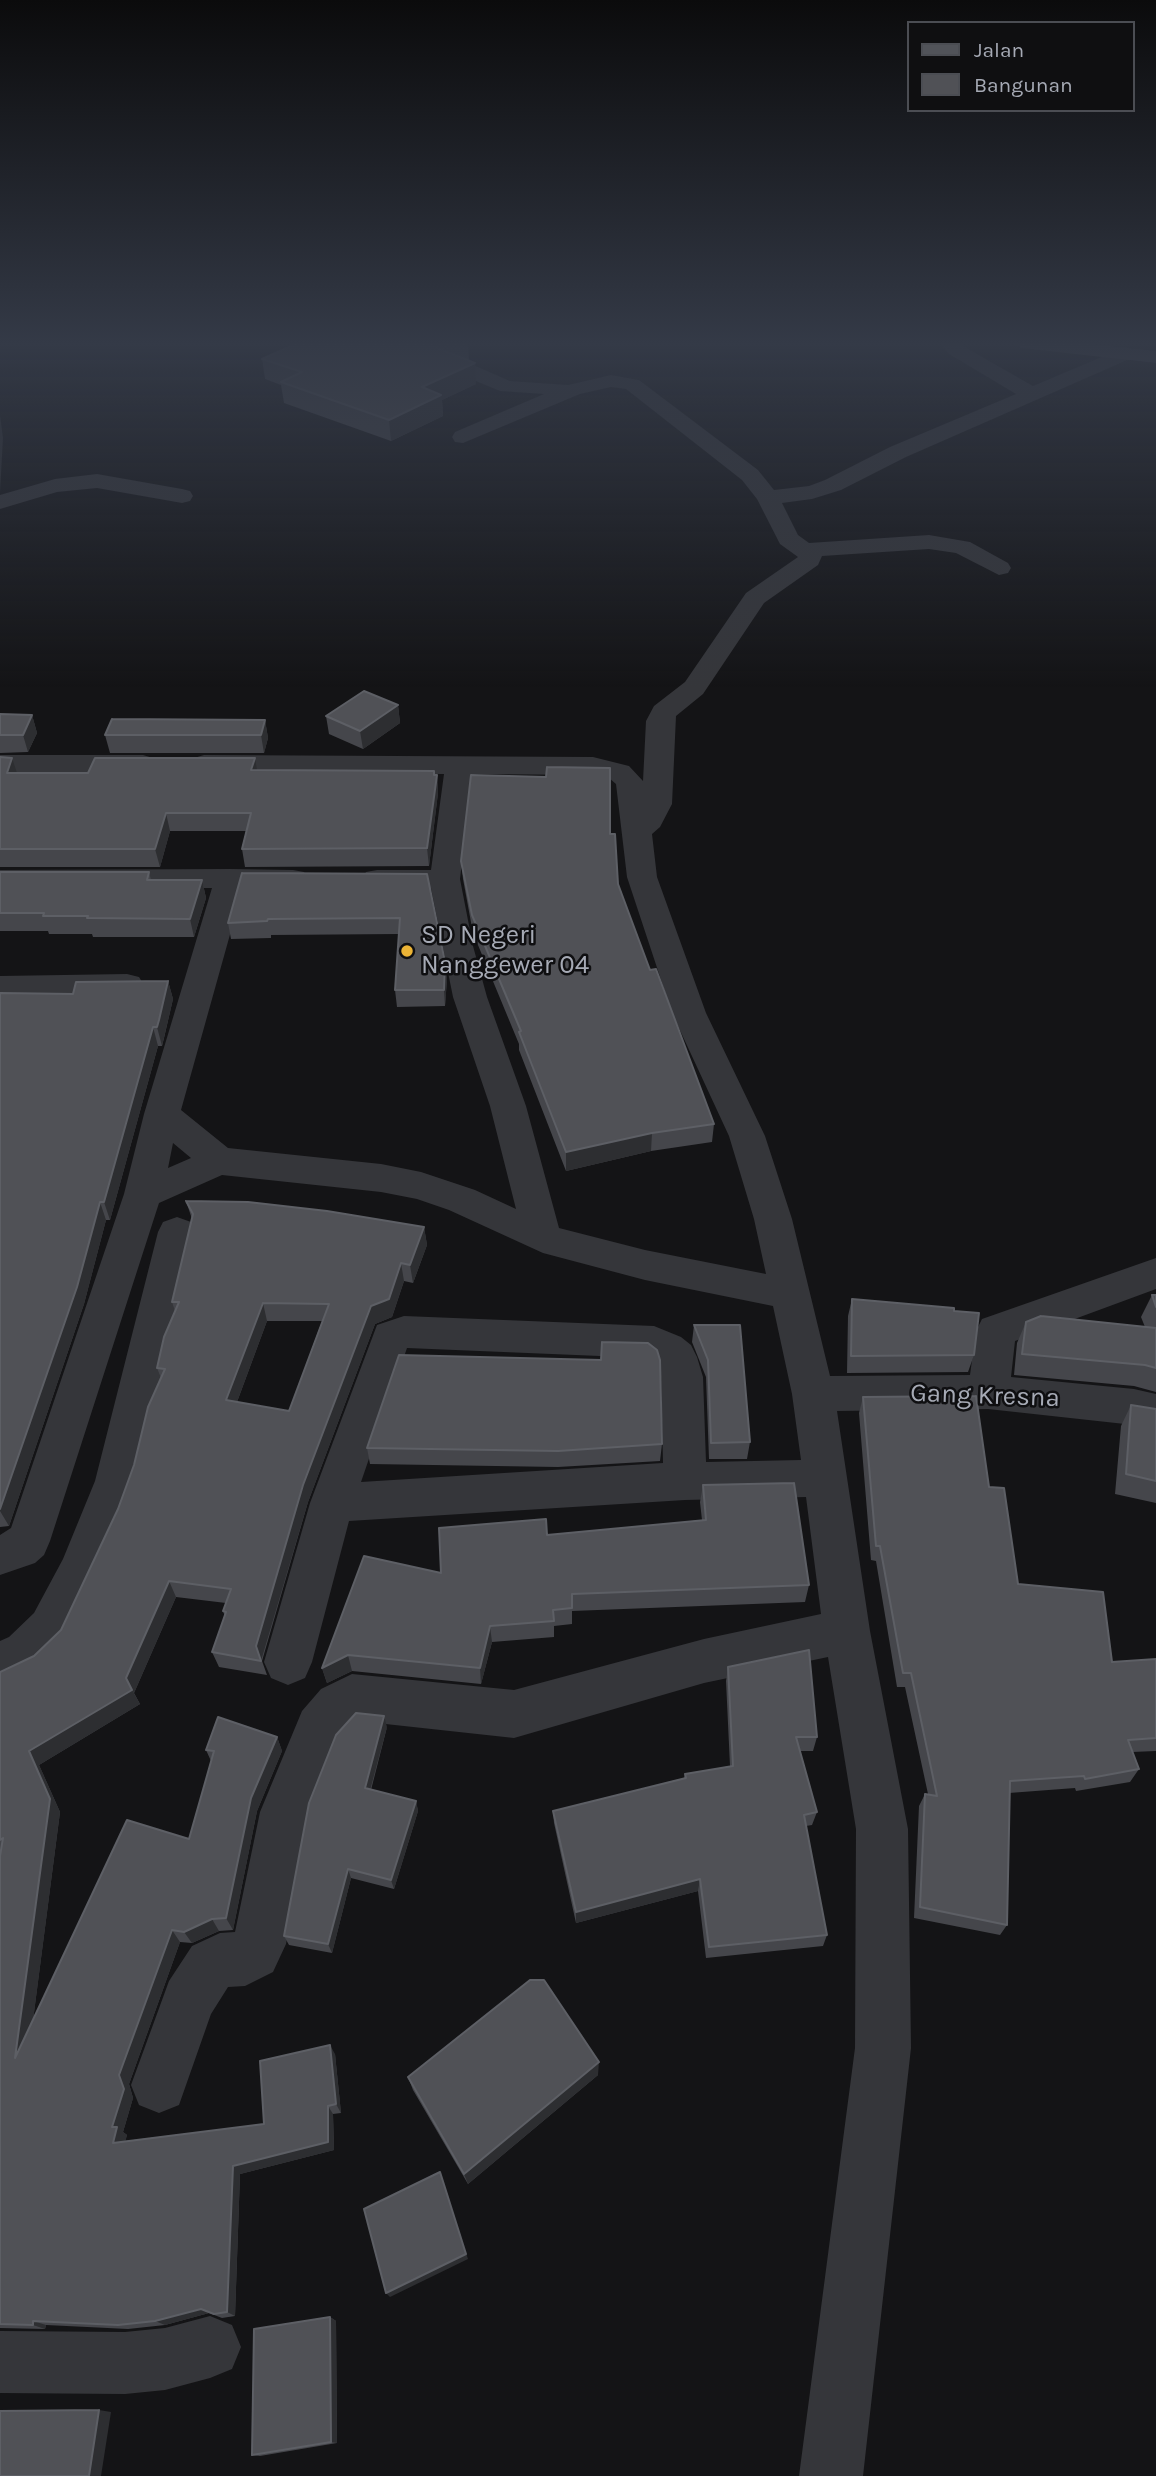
<!DOCTYPE html>
<html>
<head>
<meta charset="utf-8">
<style>
  body { margin:0 }
  #map { position:relative; width:1156px; height:2476px; overflow:hidden; background:#141416; font-family:Karla,sans-serif }
  canvas { display:block }
  .legend { position:absolute; left:907px; top:21px; width:228px; height:91px; box-sizing:border-box; background:#0f0f11; border:2px solid #4b4d53; margin:0; padding:9px 12px; list-style:none; font-size:21px; color:#a6aab5 }
  .legend li { display:flex; align-items:center; gap:14px; height:35px }
  .legend b { width:35px; border:2px solid #4b4d53 }
</style>
</head>
<body>
<div id="map">
<canvas width="1156" height="2476"></canvas>
<ul class="legend">
<li><b style="height:9px;background:#515359"></b>Jalan</li>
<li><b style="height:19px;background:#505156"></b>Bangunan</li>
</ul>
</div>
<script>
const ctx = document.querySelector('canvas').getContext('2d');
ctx.lineJoin = 'round';
function poly(rows) {
  const path = new Path2D();
  for (const r of rows) {
    path.moveTo(r[0], r[1]);
    for (let i = 2; i < r.length; i += 2) path.lineTo(r[i], r[i + 1]);
  }
  return path;
}
function paint(path, color) {
  ctx.fillStyle = color;
  ctx.fill(path, 'evenodd');
}
function stroke(path, color, width, dash) {
  ctx.strokeStyle = color;
  ctx.lineWidth = width;
  ctx.lineCap = dash ? 'butt' : 'round';
  ctx.setLineDash(dash || []);
  ctx.stroke(path);
}
function label(font, color, halo, rows, align = 'center') {
  ctx.font = font + ' Karla,sans-serif';
  ctx.lineWidth = 5;
  ctx.setLineDash([]);
  ctx.textBaseline = 'middle';
  ctx.strokeStyle = halo;
  ctx.fillStyle = color;
  for (const [text, x, y, turn = 0] of rows) {
    ctx.save();
    ctx.translate(x, y);
    ctx.rotate((+turn || 0) * Math.PI / 180);
    ctx.textAlign = isNaN(turn) ? turn : align;
    if (halo) ctx.strokeText(text, 0, 0);
    ctx.fillText(text, 0, 0);
    ctx.restore();
  }
}
const minor = poly([
  [389,342,425,344,510,381,568,385,611,375,639,380,758,470,774,490,809,486,825,480,890,447,1016,394,949,354,943,347,945,342,963,342,963,346,1033,386,1118,350,1125,348,1135,354,1132,358,906,457,841,490,812,499,782,503,798,535,809,543,929,535,970,542,1008,563,1011,568,1008,573,999,575,956,553,929,549,822,556,818,565,764,603,703,694,676,716,672,804,660,827,652,834,657,877,706,1013,765,1136,792,1219,830,1376,970,1375,976,1331,982,1319,1156,1258,1156,1289,1015,1341,1011,1377,1134,1389,1156,1394,1156,1430,1134,1425,988,1409,837,1411,870,1631,908,1829,911,2048,863,2476,799,2476,855,2048,856,1829,828,1657,704,1683,514,1738,358,1721,337,1744,310,1812,286,1944,273,1972,245,1986,228,1987,211,2014,179,2105,159,2113,139,2105,131,2085,169,1981,192,1946,220,1933,235,1932,260,1812,302,1711,321,1689,352,1674,514,1690,704,1639,821,1614,806,1497,685,1500,349,1521,312,1662,305,1678,288,1685,271,1678,264,1662,310,1503,377,1325,404,1316,654,1326,681,1337,691,1345,697,1357,703,1377,706,1462,801,1460,792,1394,773,1306,645,1280,543,1253,449,1210,417,1199,381,1192,222,1175,159,1203,50,1541,44,1555,35,1563,0,1575,0,1535,11,1528,124,1194,144,1114,212,888,0,888,0,870,230,869,293,870,304,872,308,879,304,886,293,888,243,888,181,1110,228,1148,381,1164,421,1172,475,1190,516,1209,490,1106,453,997,431,888,377,888,366,886,362,879,366,872,377,870,431,870,444,774,204,773,194,770,190,764,194,758,204,755,593,757,629,766,643,781,646,721,654,706,685,682,746,593,798,557,780,544,757,499,742,480,626,389,611,387,580,394,463,443,455,442,452,437,455,432,544,394,500,391,391,346,389,342],
  [472,774,593,775,609,778,616,784,627,877,672,1013,729,1136,754,1219,766,1274,645,1250,559,1228,526,1106,487,997,473,946,460,879,472,774],
  [173,1143,191,1158,168,1168,173,1143],
  [407,1348,648,1358,658,1366,661,1377,663,1463,361,1482,407,1348],
  [97,474,182,489,190,491,193,496,190,501,182,503,97,488,57,492,0,509,0,495,55,479,97,474],
  [0,755,143,755,153,758,157,764,153,770,143,773,0,773,0,755],
  [127,974,139,977,144,985,139,993,127,996,0,998,0,976,127,974],
  [177,1217,191,1222,196,1232,139,1481,123,1524,68,1643,43,1669,0,1688,0,1641,9,1637,34,1613,63,1559,95,1481,158,1232,163,1222,177,1217],
  [210,2316,232,2325,241,2347,232,2369,210,2378,165,2390,125,2394,0,2393,0,2331,125,2332,165,2328,210,2316]
]);
const major = poly([
  [1012,342,1071,342,1156,351,1156,363,1022,348,1012,342]
]);
const wall = poly([
  [424,342,468,342,469,360],
  [262,359,476,384,442,400,443,416,391,441,284,403,281,385,265,379],
  [398,705,400,723,363,749,329,734,326,716],
  [0,714,32,715,37,733,28,752,0,753],
  [265,720,268,738,264,753,110,753,105,735],
  [0,757,17,773,88,773,257,770,437,775,438,793,429,866,245,867,242,849,246,831,170,831,160,867,0,867],
  [546,777,610,834,618,884,650,970,714,1124,712,1142,651,1151,566,1171,519,1050,519,1044,473,933,463,879,461,861],
  [0,872,149,872,151,880,202,880,206,898,194,937,93,937,92,934,49,934,48,931,0,931],
  [427,874,447,979,445,1006,397,1007,395,990,399,934,271,935,271,938,231,939,228,923],
  [168,981,173,999,164,1038,162,1046,158,1046,110,1220,106,1220,84,1304,9,1526,0,1527,0,993,73,994],
  [186,1201,424,1227,427,1245,413,1283,404,1281,392,1317,375,1324,308,1502,262,1661,267,1675,219,1667,212,1652,225,1617,223,1611,226,1603,176,1597,134,1693,140,1704,39,1765,60,1812,33,2020,189,1839,211,1761,206,1750,277,1737,282,1751,257,1811,233,1930,219,1931,192,1943,180,1942,129,2084,133,2098,123,2132,127,2135,125,2141,264,2124,335,2054,341,2113,333,2114,334,2150,240,2174,235,2316,222,2318,209,2313,165,2325,128,2329,46,2325,45,2329,0,2328,0,1672,34,1656,61,1630,118,1509,134,1465,161,1378,157,1368,175,1311,172,1302,192,1219],
  [267,1321,322,1321,289,1411,237,1402],
  [1152,1295,1156,1295,1156,1392,1134,1386,1014,1375,1017,1343,1026,1322,1145,1327,1141,1317],
  [852,1299,954,1311,974,1355,968,1372,847,1373,848,1316],
  [694,1325,750,1442,747,1459,709,1459,706,1377,692,1342],
  [863,1397,989,1487,1018,1584,1112,1662,1156,1659,1156,1751,1132,1752,1139,1769,1130,1782,1076,1791,1075,1788,1009,1793,1007,1925,1000,1935,914,1918,919,1806,925,1794,928,1794,905,1687,897,1687,876,1561,871,1560,859,1413],
  [1131,1405,1156,1409,1156,1503,1115,1494,1121,1426],
  [662,1444,660,1461,558,1467,370,1464,367,1448],
  [703,1485,809,1585,805,1602,572,1611,572,1624,554,1626,554,1637,492,1642,481,1684,352,1671,327,1683,322,1668,441,1573,547,1535,702,1520,700,1502],
  [728,1667,817,1737,813,1751,800,1751,817,1812,812,1825,806,1826,827,1935,823,1946,706,1958,698,1891,576,1923,554,1823,553,1811,684,1778,685,1774,730,1766,726,1681],
  [387,1727,371,1790,416,1801,418,1811,394,1889,351,1878,332,1953,289,1945,284,1936],
  [598,2075,468,2184,413,2090,408,2077],
  [330,2317,336,2321,337,2443,260,2456,252,2455]
]);
const shadedWall = poly([
  [475,363,476,384,442,400,443,416,391,441,389,420,422,387],
  [0,415,3,438,0,493],
  [398,705,400,723,363,749,360,731],
  [32,715,37,733,28,752,23,735],
  [265,720,268,738,264,753,261,735],
  [12,758,18,776,7,773],
  [255,758,258,776,251,770],
  [434,771,435,784,437,775,438,793,429,866,427,848],
  [166,813,170,831,160,867,155,849],
  [202,880,206,898,194,937,190,919],
  [445,962,447,979,445,1006,444,990],
  [168,981,173,999,162,1046,157,1027],
  [153,1027,158,1046,110,1220,104,1202],
  [652,1133,651,1151,566,1171,566,1152],
  [100,1202,106,1220,84,1304,9,1526,0,1511,0,1509],
  [424,1227,427,1245,413,1283,410,1265],
  [401,1263,404,1281,392,1317,375,1324,308,1502,261,1661,256,1646,303,1485,371,1306],
  [263,1303,267,1321,231,1418,226,1400],
  [169,1581,176,1597,134,1693,126,1678],
  [490,1626,492,1642,481,1684,480,1668],
  [348,1655,352,1671,327,1683,322,1668],
  [132,1690,140,1704,39,1765,60,1812,27,2067,15,2058,29,1751],
  [384,1716,387,1727,368,1798,365,1788],
  [277,1737,282,1751,257,1811,233,1930,226,1918,251,1798],
  [416,1801,418,1811,394,1889,391,1880],
  [348,1869,351,1878,332,1953,328,1944],
  [700,1879,698,1891,576,1923,576,1912],
  [212,1919,219,1931,192,1943,184,1932],
  [172,1930,180,1942,129,2084,133,2098,123,2132,127,2135,123,2151,113,2143,112,2127,119,2075],
  [330,2045,335,2054,341,2113,336,2104],
  [599,2062,598,2075,468,2184,464,2174],
  [328,2106,333,2114,334,2150,240,2174,235,2316,227,2312,233,2166],
  [440,2172,468,2259,390,2297,386,2293],
  [201,2309,209,2313,165,2325,155,2321],
  [330,2317,336,2321,337,2443,331,2442],
  [33,2321,46,2325,45,2329,33,2325],
  [99,2410,111,2412,101,2476,89,2476]
]);
const building = poly([
  [300,342,422,342,475,363,422,387,441,395,389,420,281,382,302,372,262,359,300,342],
  [364,691,398,705,360,731,326,716,364,691],
  [0,714,32,715,23,735,0,735,0,714],
  [112,719,265,720,261,735,105,735,112,719],
  [0,757,12,758,7,773,88,773,95,758,255,758,251,770,434,771,434,775,437,775,427,848,242,849,251,813,166,813,155,849,0,849,0,757],
  [547,767,610,768,610,834,615,834,618,884,650,970,656,969,714,1124,652,1133,566,1152,519,1032,521,1031,472,915,461,861,471,775,546,777,547,767],
  [0,872,149,872,147,880,202,880,190,919,87,918,88,916,43,916,44,913,0,913,0,872],
  [242,873,427,874,445,962,444,990,395,990,400,918,268,919,267,921,228,923,242,873],
  [168,981,159,1020,157,1027,153,1027,104,1202,100,1202,77,1287,0,1509,0,993,73,994,76,982,168,981],
  [186,1201,248,1202,327,1211,424,1227,410,1265,401,1263,389,1299,371,1306,303,1485,256,1646,261,1661,212,1652,226,1612,223,1611,231,1589,169,1581,126,1678,132,1690,29,1751,50,1799,15,2058,127,1820,189,1839,214,1751,206,1750,218,1717,277,1737,251,1798,226,1918,212,1919,184,1932,172,1930,119,2075,124,2089,112,2127,117,2127,113,2143,264,2124,260,2061,330,2045,336,2104,328,2106,328,2142,233,2166,227,2312,214,2314,201,2309,155,2321,118,2325,33,2321,33,2325,0,2324,0,1856,3,1838,0,1840,0,1672,34,1656,61,1630,118,1509,134,1465,148,1407,165,1369,157,1368,164,1337,179,1302,172,1302,193,1214,186,1201],
  [263,1303,329,1304,289,1411,226,1400,263,1303],
  [1152,1295,1156,1295,1156,1307,1152,1295],
  [852,1299,954,1308,954,1311,979,1313,974,1355,851,1356,852,1299],
  [1041,1316,1156,1328,1156,1368,1145,1365,1022,1354,1026,1322,1041,1316],
  [694,1325,740,1325,750,1442,711,1443,708,1360,694,1325],
  [602,1342,648,1343,657,1350,660,1360,662,1444,558,1451,367,1448,399,1355,601,1360,602,1342],
  [976,1396,989,1487,1004,1488,1018,1584,1103,1592,1112,1662,1156,1659,1156,1738,1128,1740,1139,1769,1085,1779,1084,1776,1010,1781,1007,1925,920,1907,925,1794,937,1796,911,1673,903,1673,880,1546,876,1546,863,1397,976,1396],
  [1131,1405,1156,1409,1156,1481,1126,1474,1131,1405],
  [794,1483,809,1585,572,1594,572,1608,553,1610,554,1621,490,1626,480,1668,348,1655,322,1668,364,1556,441,1573,439,1528,546,1519,547,1535,706,1520,703,1485,794,1483],
  [809,1650,817,1737,796,1737,817,1812,804,1815,827,1935,709,1947,700,1879,576,1912,553,1811,686,1778,685,1774,733,1766,728,1667,809,1650],
  [356,1713,384,1716,365,1788,416,1801,391,1880,348,1869,328,1944,284,1936,309,1803,336,1735,356,1713],
  [530,1980,544,1980,599,2062,464,2174,408,2077,530,1980],
  [440,2172,466,2254,386,2293,364,2209,440,2172],
  [330,2317,331,2442,252,2455,254,2329,330,2317],
  [99,2410,89,2476,0,2476,0,2411,99,2410]
]);
const markers = [
  [407,951,7,"#ecb436"]
];
const poiNames = [
  ["SD Negeri",421,936],
  ["Nanggewer 04",421,966]
];
const streetNames = [
  ["Gang Kresna",985,1396,2]
];
paint(minor, '#35363a');
paint(major, '#515359');
paint(wall, '#45464b');
paint(shadedWall, '#2d2e31');
paint(building, '#505156');
stroke(building, '#5d5f65', 2);
const sky = ctx.createLinearGradient(0, 0, 0, 688);
sky.addColorStop(0, '#0b0b0c');
sky.addColorStop(0.5, '#343a47');
sky.addColorStop(1, '#343a4700');
ctx.fillStyle = sky;
ctx.fillRect(0, 0, 1156, 688);
for (const [x, y, r, color] of markers) {
  const dot = new Path2D();
  dot.arc(x, y, r, 0, 2 * Math.PI);
  ctx.fillStyle = color;
  ctx.fill(dot);
  stroke(dot, '#0f0f11', 2.5);
}
label('26px', '#a6aab5', '#0f0f11', poiNames, 'left');
label('26px', '#a6aab5', '#0f0f11', streetNames);
</script>
</body>
</html>
